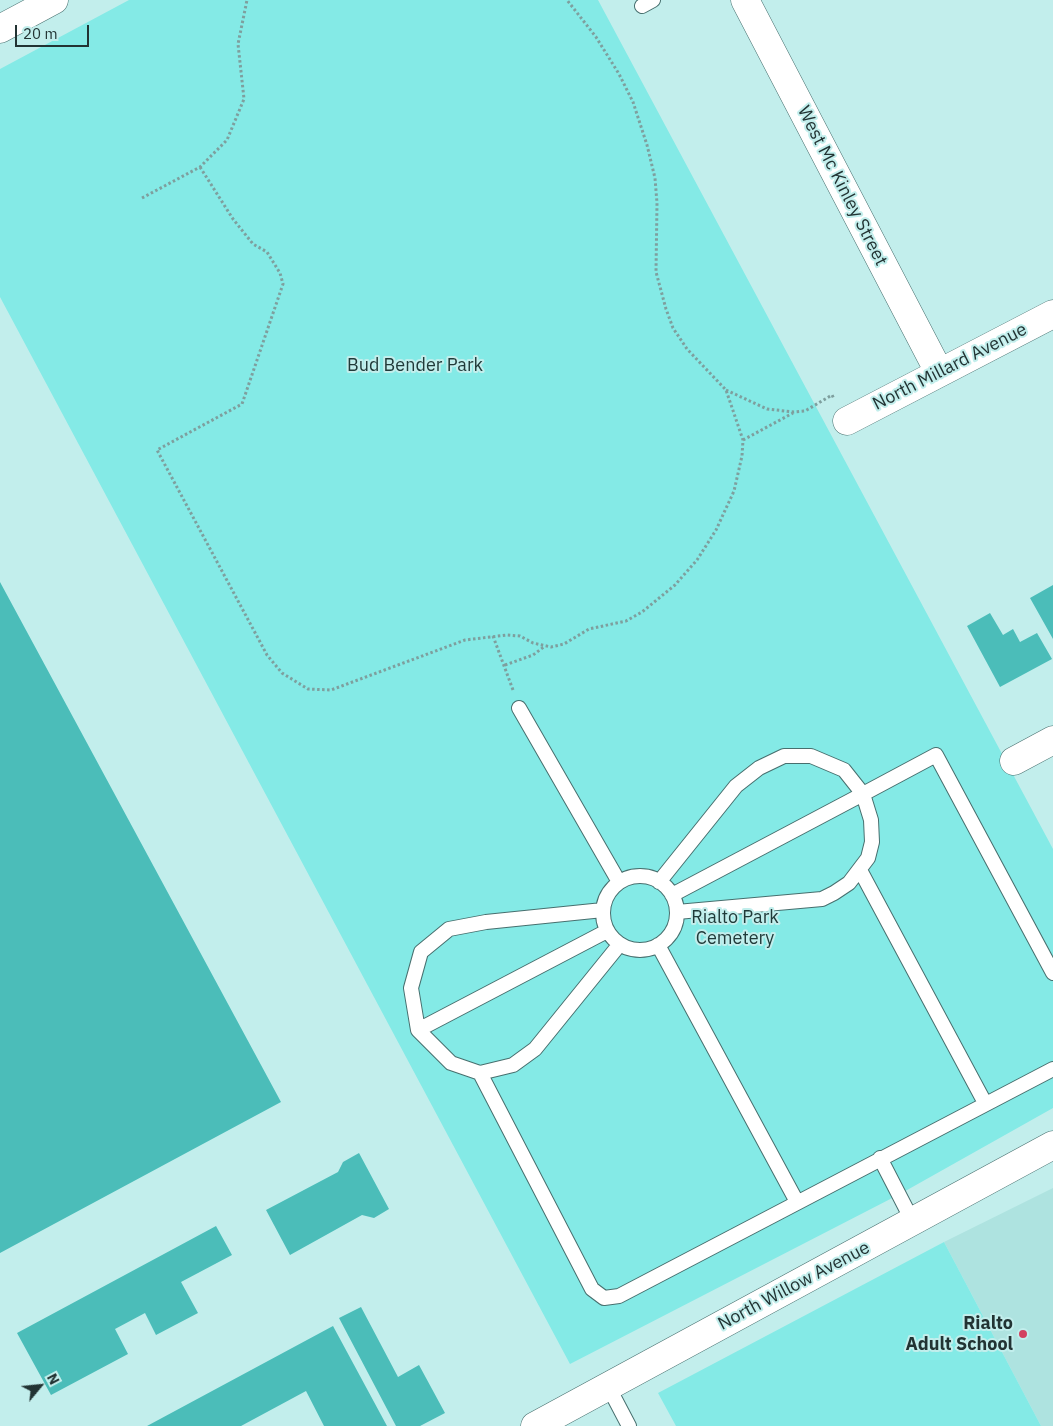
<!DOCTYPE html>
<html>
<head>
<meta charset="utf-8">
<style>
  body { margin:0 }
  #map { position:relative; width:1053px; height:1426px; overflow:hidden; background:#c2eeec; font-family:"IBM Plex Sans",sans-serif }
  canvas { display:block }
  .north { position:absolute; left:15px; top:1361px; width:50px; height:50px; -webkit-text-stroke:4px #c2eeec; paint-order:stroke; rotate:62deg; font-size:14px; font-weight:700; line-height:20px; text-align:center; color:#233 }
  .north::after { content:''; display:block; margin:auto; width:18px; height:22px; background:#233; clip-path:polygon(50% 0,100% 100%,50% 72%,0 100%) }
  .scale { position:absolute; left:15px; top:25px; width:74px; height:22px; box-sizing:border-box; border:2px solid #233; border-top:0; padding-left:6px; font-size:15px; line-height:18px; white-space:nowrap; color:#233; -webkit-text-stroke:4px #c2eeec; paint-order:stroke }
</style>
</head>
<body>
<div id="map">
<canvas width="1053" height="1426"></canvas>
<div class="north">N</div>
<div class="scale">20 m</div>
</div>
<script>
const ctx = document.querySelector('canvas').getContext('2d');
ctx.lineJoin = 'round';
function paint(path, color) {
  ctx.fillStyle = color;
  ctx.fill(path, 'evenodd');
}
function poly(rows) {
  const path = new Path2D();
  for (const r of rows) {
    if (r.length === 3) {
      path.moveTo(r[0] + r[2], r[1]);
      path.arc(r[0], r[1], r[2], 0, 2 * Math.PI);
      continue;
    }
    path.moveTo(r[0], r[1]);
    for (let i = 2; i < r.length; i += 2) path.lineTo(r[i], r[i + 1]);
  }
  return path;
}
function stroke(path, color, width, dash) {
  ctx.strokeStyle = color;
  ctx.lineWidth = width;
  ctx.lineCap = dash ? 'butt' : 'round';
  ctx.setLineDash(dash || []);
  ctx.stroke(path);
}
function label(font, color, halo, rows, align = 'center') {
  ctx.font = font + ' "IBM Plex Sans",sans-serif';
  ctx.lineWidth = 4;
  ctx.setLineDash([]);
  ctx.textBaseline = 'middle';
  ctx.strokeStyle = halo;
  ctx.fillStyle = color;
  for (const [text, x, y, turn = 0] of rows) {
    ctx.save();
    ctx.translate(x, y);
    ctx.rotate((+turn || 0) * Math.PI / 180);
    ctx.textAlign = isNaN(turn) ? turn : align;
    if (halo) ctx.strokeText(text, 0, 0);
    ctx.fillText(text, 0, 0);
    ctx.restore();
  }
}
const built = poly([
  [1053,1188,1053,1426,1041,1426,944,1242]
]);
const green = poly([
  [129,0,598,0,1053,849,1053,1108,900,1194,570,1364,0,297,0,69],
  [944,1242,1041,1426,676,1426,658,1393]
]);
const building = poly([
  [0,582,281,1102,0,1253],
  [1053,585,1053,639,1030,598],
  [990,613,1003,635,1013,629,1020,642,1037,633,1052,659,1000,687,967,626],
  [359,1153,389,1209,374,1218,362,1215,290,1255,266,1210,338,1172,343,1162],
  [216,1226,232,1255,181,1282,198,1313,156,1335,145,1313,115,1329,128,1354,51,1395,17,1333],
  [361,1307,398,1377,419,1365,445,1413,420,1426,396,1426,339,1318],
  [333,1326,387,1426,324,1426,306,1391,241,1426,147,1426]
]);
const path = poly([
  [200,167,233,219,253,244,267,252,280,273,283,284,242,404,157,450,259,640,267,655,282,673,308,689,331,690,465,640,507,635,520,636,533,643,551,647,564,644,589,629,626,621,642,612,675,585,697,560,716,530,734,491,742,456,743,440,726,390,687,349,673,328,666,309,656,272,657,203,655,178,647,145,633,102,619,74,596,37,567,0],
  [142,198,200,167,227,140,244,99,238,44,247,0],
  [726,390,767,409,794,412,805,411,832,395,834,399],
  [743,440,793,413],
  [493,636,513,690],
  [505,665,533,655,545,646]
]);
const lane = poly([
  [642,6,653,0],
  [519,708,619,882],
  [860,870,985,1103],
  [640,913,37],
  [659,882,736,786,759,768,784,756,811,756,844,770,863,794,936,755,1053,973],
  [672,895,863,794,871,820,872,842,868,858,849,883,834,893,822,899,677,912],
  [603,910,486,922,449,929,421,952,411,988,418,1030,451,1063,480,1073,592,1289,604,1298,619,1296,1053,1069],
  [658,945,797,1202],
  [418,1030,607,931],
  [480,1073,513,1065,535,1049,620,944],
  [880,1158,913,1222],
  [608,1386,629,1426]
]);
const street = poly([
  [745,0,939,372],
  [847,421,1053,314],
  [1014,761,1053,740]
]);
const secondary = poly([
  [0,29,54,0],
  [535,1426,1053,1145]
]);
const markers = [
  [1023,1334,5,"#d24260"]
];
const streetNames = [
  ["West Mc Kinley Street",842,186,63],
  ["North Millard Avenue",950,367,-27],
  ["North Willow Avenue",794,1286,-28]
];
const parkNames = [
  ["Bud Bender Park",415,366],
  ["Rialto Park",735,918],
  ["Cemetery",735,939]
];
const poiNames = [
  ["Rialto",1013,1324],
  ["Adult School",1013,1345]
];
paint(built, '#aee3e0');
paint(green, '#84eae6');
paint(building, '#4bbdb9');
stroke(lane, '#476f6e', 16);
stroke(street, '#476f6e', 29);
stroke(secondary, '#476f6e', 29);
stroke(path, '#7e9f9e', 3, [2.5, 2.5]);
stroke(lane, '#fff', 14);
stroke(street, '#fff', 28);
stroke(secondary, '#fff', 28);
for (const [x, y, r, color] of markers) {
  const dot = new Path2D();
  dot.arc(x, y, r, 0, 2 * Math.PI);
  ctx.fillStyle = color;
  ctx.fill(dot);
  stroke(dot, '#c2eeec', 2);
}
label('18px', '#233', '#c2eeec', streetNames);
label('18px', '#203a39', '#c2eeec', parkNames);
label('bold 18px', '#233', '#c2eeec', poiNames, 'right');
</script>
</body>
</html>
